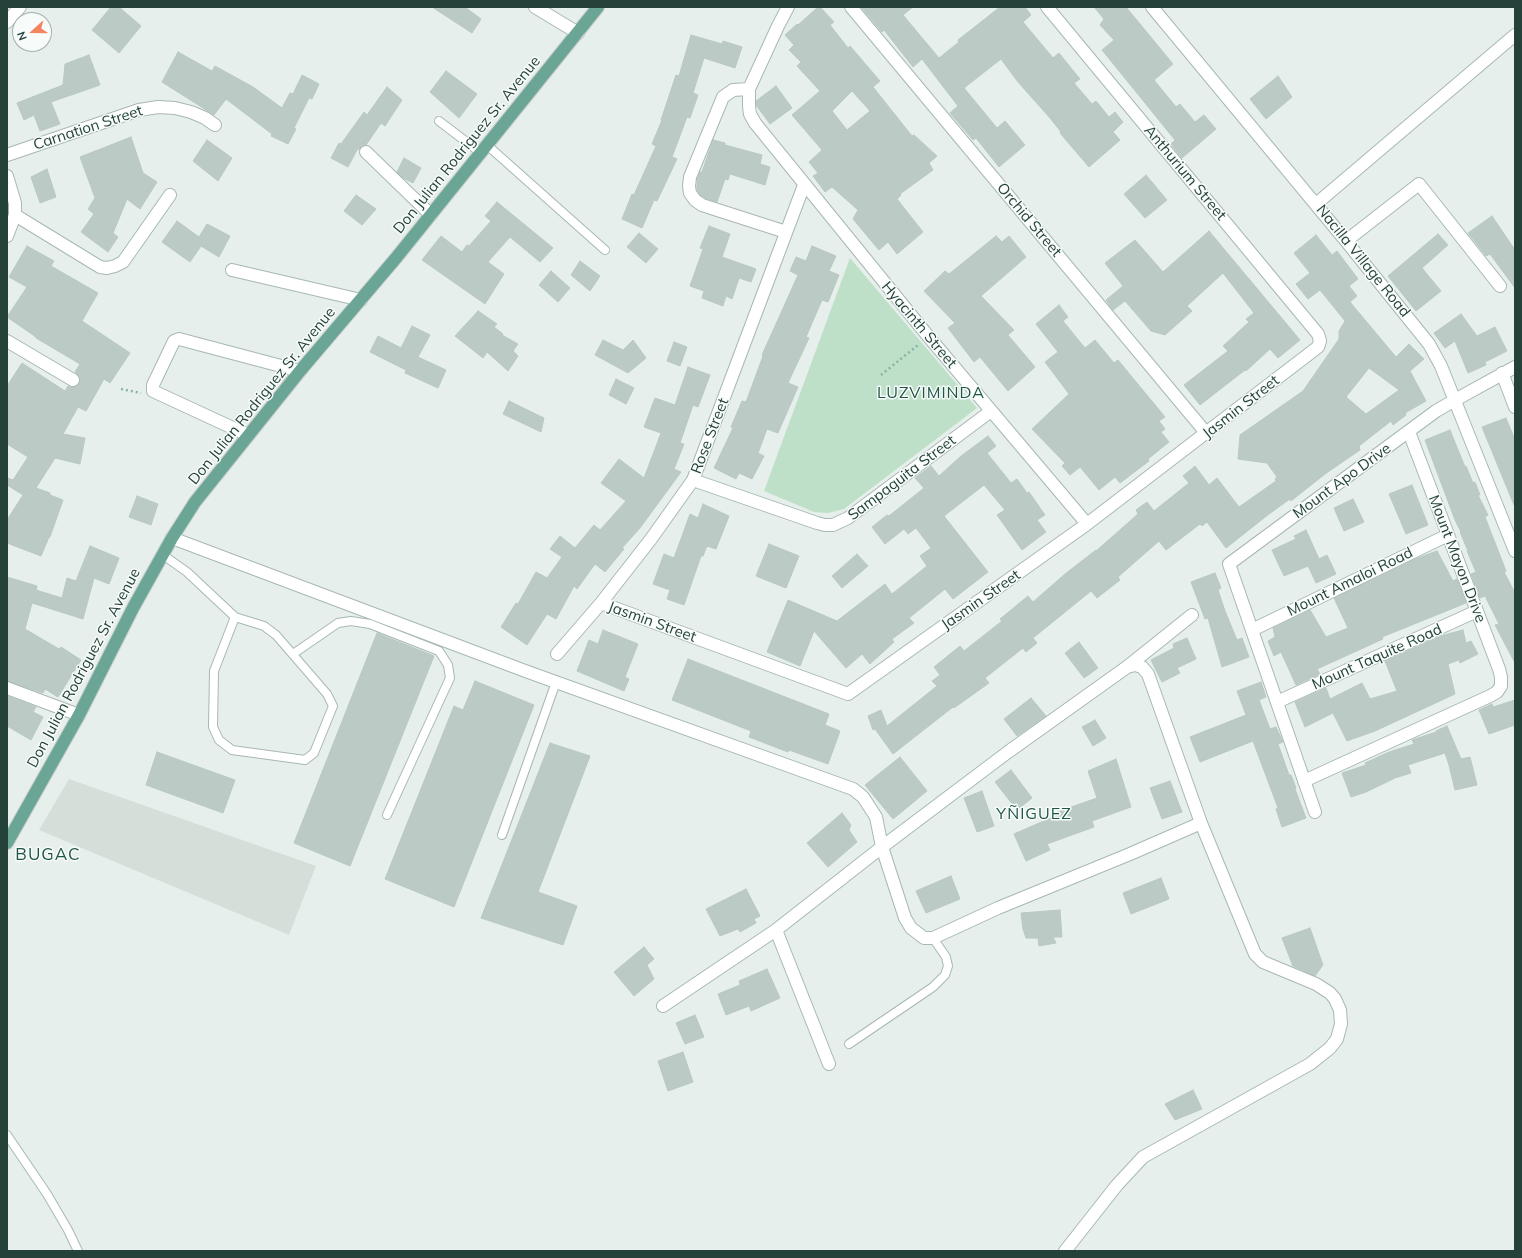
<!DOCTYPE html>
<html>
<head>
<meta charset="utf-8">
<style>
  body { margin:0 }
  #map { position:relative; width:1522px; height:1258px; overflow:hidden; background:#e6efeb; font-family:Mulish,sans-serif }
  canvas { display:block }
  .frame { position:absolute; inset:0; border:8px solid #24423a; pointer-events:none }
  .north { position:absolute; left:12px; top:12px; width:40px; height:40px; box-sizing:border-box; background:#f7fbf9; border:1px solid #a3b1ad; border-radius:50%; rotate:249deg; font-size:11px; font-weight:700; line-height:16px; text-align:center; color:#24423a }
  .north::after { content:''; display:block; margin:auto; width:14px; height:18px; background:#f4845f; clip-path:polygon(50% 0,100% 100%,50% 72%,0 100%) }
</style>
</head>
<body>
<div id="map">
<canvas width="1522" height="1258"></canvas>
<div class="frame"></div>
<div class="north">N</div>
</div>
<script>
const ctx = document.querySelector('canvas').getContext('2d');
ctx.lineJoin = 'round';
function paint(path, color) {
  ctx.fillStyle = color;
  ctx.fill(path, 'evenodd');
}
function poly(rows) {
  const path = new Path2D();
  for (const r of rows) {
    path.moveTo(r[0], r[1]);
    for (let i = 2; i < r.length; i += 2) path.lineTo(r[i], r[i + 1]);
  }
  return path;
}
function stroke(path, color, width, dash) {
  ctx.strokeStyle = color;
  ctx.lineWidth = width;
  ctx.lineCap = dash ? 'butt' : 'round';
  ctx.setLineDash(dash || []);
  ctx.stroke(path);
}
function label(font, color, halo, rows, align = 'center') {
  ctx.font = font + ' Mulish,sans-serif';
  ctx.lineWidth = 3;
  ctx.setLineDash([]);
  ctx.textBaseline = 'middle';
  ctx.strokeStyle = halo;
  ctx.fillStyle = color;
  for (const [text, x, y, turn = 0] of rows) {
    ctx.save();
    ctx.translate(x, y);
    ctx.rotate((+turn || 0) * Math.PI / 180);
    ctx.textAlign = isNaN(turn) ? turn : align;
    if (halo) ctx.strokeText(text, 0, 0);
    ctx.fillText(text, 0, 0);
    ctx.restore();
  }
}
const built = poly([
  [69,779,316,866,289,935,39,830]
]);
const green = poly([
  [850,258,977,408,844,509,828,513,814,512,764,491]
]);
const building = poly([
  [111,7,119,7,141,26,119,53,92,30,111,7],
  [432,7,465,7,481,19,472,33,432,7],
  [818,7,820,7,834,22,830,25,848,48,850,46,880,81,873,87,912,136,914,135,937,156,929,163,933,170,900,194,901,195,897,199,923,232,897,254,888,242,879,250,853,219,858,210,832,187,825,192,813,176,818,173,809,162,822,150,792,115,820,91,797,66,801,62,789,50,794,45,785,35,797,24,798,25,818,7],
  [852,91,870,111,847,130,832,111,852,91],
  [861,7,913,7,903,15,939,58,959,42,958,40,1000,7,1025,7,1031,15,1023,22,1053,58,1059,53,1080,79,1074,83,1092,104,1096,101,1109,117,1115,112,1123,122,1113,132,1120,140,1089,167,1060,133,1061,132,1050,118,1018,82,1001,59,964,88,997,128,1005,121,1025,145,999,167,976,138,973,140,950,113,958,106,922,59,913,67,884,30,882,32,861,7],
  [1094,7,1126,7,1173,64,1154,80,1176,107,1180,104,1195,122,1204,115,1216,129,1182,158,1171,144,1175,140,1102,50,1114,40,1100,25,1104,19,1094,7],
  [691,35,722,44,723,41,742,47,735,68,704,58,693,93,698,95,690,118,687,117,672,157,677,159,657,201,654,200,642,228,622,219,632,194,634,195,656,146,652,144,662,120,661,120,676,75,679,76,691,35],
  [178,52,212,71,215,66,253,87,282,108,290,93,293,94,302,75,319,84,312,99,309,98,294,128,296,129,288,144,271,136,272,134,226,99,214,115,162,82,178,52],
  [89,55,100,85,51,102,60,124,40,131,34,115,24,120,17,103,63,85,65,64,89,55],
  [446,71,477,94,459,118,430,92,446,71],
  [1278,76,1292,97,1266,119,1250,99,1278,76],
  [776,86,792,108,770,124,756,105,756,101,776,86],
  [387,87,402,100,385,126,381,123,366,145,361,147,359,150,358,148,348,167,331,158,339,143,341,144,364,112,367,115,387,87],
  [131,137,143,173,157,182,140,209,127,199,113,233,118,237,108,252,81,232,94,214,88,209,95,198,80,157,131,137],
  [207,140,232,158,218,181,193,161,207,140],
  [713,140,725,143,725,145,762,155,760,164,770,167,765,185,730,174,728,180,725,179,717,202,705,198,700,195,697,190,697,179,700,172,702,172,713,140],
  [404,158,421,168,413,183,403,178,397,172,404,158],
  [47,169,56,197,40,203,31,177,47,169],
  [1146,175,1167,200,1145,218,1124,194,1146,175],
  [356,195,376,209,362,225,344,211,356,195],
  [497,202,553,248,540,262,510,237,488,262,504,274,485,304,422,260,441,236,462,252,467,245,469,246,491,221,485,216,497,202],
  [1492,216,1515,250,1515,288,1490,254,1486,256,1468,233,1492,216],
  [177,221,199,237,207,224,230,236,219,257,201,246,190,262,162,242,177,221],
  [709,226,730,234,722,257,756,269,751,282,739,278,732,299,726,296,723,306,702,298,704,291,690,286,703,249,700,248,709,226],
  [1209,231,1300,340,1278,358,1270,349,1246,371,1245,370,1200,405,1184,385,1228,351,1223,346,1249,322,1246,319,1254,313,1223,273,1187,306,1192,311,1165,335,1151,331,1125,301,1113,310,1108,303,1106,300,1123,286,1105,263,1135,240,1163,272,1209,231],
  [639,233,658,249,646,263,627,247,639,233],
  [1438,234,1448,245,1422,268,1441,291,1416,311,1388,276,1438,234],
  [1316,235,1332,255,1337,251,1358,279,1349,286,1357,296,1350,302,1396,357,1409,344,1424,359,1410,371,1426,401,1405,413,1406,415,1393,425,1391,421,1359,446,1360,450,1325,474,1291,501,1290,499,1269,514,1226,548,1207,522,1202,526,1200,524,1166,550,1159,541,1118,577,1120,580,1097,598,1091,591,1033,638,1037,643,1026,652,1023,648,985,678,989,683,954,708,953,707,893,754,875,729,873,730,868,716,881,710,887,726,937,686,932,681,940,675,934,667,960,646,964,651,1002,621,1000,619,1028,596,1033,602,1065,574,1096,550,1096,551,1138,514,1136,510,1147,502,1154,511,1189,483,1183,476,1195,466,1209,485,1217,478,1239,507,1276,481,1275,479,1277,477,1267,463,1238,459,1240,435,1303,391,1339,339,1339,331,1345,321,1320,290,1308,299,1296,284,1310,273,1294,253,1316,235],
  [1369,368,1399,390,1366,414,1346,397,1369,368],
  [996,236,1002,242,1009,236,1026,257,981,296,1014,330,1008,335,1035,367,1008,391,980,357,974,362,948,328,955,323,924,291,945,271,949,274,996,236],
  [27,246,54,261,51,266,98,293,82,321,130,353,110,383,104,379,86,411,78,407,63,434,85,438,80,464,55,458,36,488,50,493,50,495,63,500,50,537,49,537,41,556,7,543,7,520,23,495,7,485,7,478,13,480,28,457,7,444,7,386,22,363,65,391,68,386,73,387,77,386,80,380,79,376,75,372,80,364,36,338,36,337,7,317,27,287,9,277,27,246],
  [812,246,836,256,829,271,839,275,828,302,822,300,806,337,809,338,788,383,798,387,778,433,767,429,758,453,764,456,752,479,739,473,736,479,714,468,733,428,731,427,742,401,746,402,763,356,762,355,798,275,790,271,796,257,806,261,812,246],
  [580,261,600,276,590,291,571,275,580,261],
  [551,271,570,288,558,302,539,285,551,271],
  [1059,305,1068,317,1063,321,1085,348,1095,340,1114,363,1118,360,1165,417,1159,421,1165,429,1161,432,1169,442,1148,459,1149,461,1120,483,1115,477,1099,490,1080,467,1070,475,1062,466,1065,463,1032,429,1069,394,1045,362,1058,352,1036,324,1059,305],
  [478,311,497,324,494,327,503,334,502,335,518,344,513,351,518,356,508,371,487,352,483,358,455,336,478,311],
  [1461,314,1477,336,1495,327,1507,351,1485,362,1486,365,1468,373,1455,341,1445,348,1434,333,1461,314],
  [412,326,430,335,418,357,446,370,438,388,405,373,406,370,370,352,378,336,401,348,412,326],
  [603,340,623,350,633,340,646,358,628,373,595,355,603,340],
  [674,342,687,347,680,366,667,361,674,342],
  [688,367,710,375,698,407,693,405,680,443,684,444,674,469,681,472,640,528,622,548,624,549,605,572,595,564,577,589,574,586,556,619,547,614,527,645,501,627,516,603,518,604,536,572,547,578,562,557,550,549,560,536,575,548,594,525,600,530,626,501,601,483,619,459,644,478,661,433,644,427,655,398,675,405,688,367],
  [616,379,634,388,626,404,609,395,616,379],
  [509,401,544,418,541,432,503,414,509,401],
  [1506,418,1515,440,1515,505,1514,505,1482,427,1506,418],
  [1450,430,1465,467,1466,466,1473,483,1475,482,1480,495,1478,495,1488,515,1485,517,1506,571,1504,572,1515,593,1515,663,1495,625,1499,624,1485,596,1480,598,1471,574,1476,572,1467,551,1468,551,1460,532,1461,532,1455,520,1425,440,1450,430],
  [988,436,996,446,987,453,1011,483,1017,479,1027,493,1029,492,1045,515,1037,520,1046,532,1022,550,997,515,1005,510,984,485,944,516,988,572,953,599,945,589,909,618,914,623,892,639,894,642,870,664,862,654,846,668,814,631,800,666,767,652,788,600,837,621,885,584,892,594,927,566,920,556,931,548,916,528,908,534,904,529,885,544,872,527,887,515,889,516,924,488,915,478,931,466,939,476,961,456,988,436],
  [1412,485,1428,525,1406,534,1389,494,1412,485],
  [137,496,158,504,151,525,129,517,137,496],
  [1353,499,1364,522,1344,531,1334,508,1353,499],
  [703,504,729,516,716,549,707,546,703,556,701,556,684,605,667,599,670,590,653,584,664,554,674,558,690,514,698,518,703,504],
  [1306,530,1319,559,1327,555,1336,574,1316,583,1308,566,1284,576,1272,550,1296,539,1294,536,1306,530],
  [769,544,799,556,786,588,756,576,769,544],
  [90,546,119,558,109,584,94,578,83,619,32,603,25,629,59,649,61,647,81,660,58,697,45,689,43,693,7,681,7,577,37,586,36,590,62,598,67,578,76,581,90,546],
  [1437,551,1453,581,1457,579,1466,603,1382,637,1383,639,1317,669,1320,674,1296,685,1281,652,1274,656,1268,641,1275,637,1273,628,1310,610,1326,637,1348,628,1334,598,1415,559,1437,551],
  [857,554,868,566,842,588,832,576,857,554],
  [1215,573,1221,588,1218,590,1225,611,1237,640,1242,638,1249,657,1222,667,1208,618,1205,619,1191,582,1215,573],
  [603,630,638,644,625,677,629,679,624,691,577,671,589,640,598,644,603,630],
  [1463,630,1466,643,1471,641,1478,654,1460,663,1459,660,1448,664,1455,694,1375,731,1347,741,1333,713,1305,727,1295,702,1326,688,1330,699,1362,683,1370,699,1397,691,1385,661,1440,636,1463,630],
  [377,633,434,656,350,866,294,843,377,633],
  [1187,638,1196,659,1177,668,1180,673,1162,682,1151,660,1174,648,1173,644,1187,638],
  [1079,642,1098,668,1084,678,1065,653,1079,642],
  [688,659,829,714,825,725,840,731,828,764,789,750,788,752,749,737,751,731,672,700,688,659],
  [475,681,534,705,454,907,385,879,454,706,463,710,475,681],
  [1261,682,1266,697,1259,700,1270,729,1276,727,1283,742,1278,744,1289,775,1291,775,1296,788,1295,789,1306,818,1282,827,1276,809,1278,808,1253,741,1200,762,1190,737,1246,715,1237,691,1261,682],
  [7,696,36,707,33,712,43,717,31,740,7,726,7,696],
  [1031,698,1046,716,1017,736,1004,719,1031,698],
  [1515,700,1515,725,1489,734,1479,710,1492,704,1493,707,1515,700],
  [1095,720,1106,738,1093,746,1082,727,1095,720],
  [1447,726,1461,759,1470,757,1477,785,1455,790,1449,765,1445,753,1408,765,1411,773,1395,778,1366,792,1351,797,1342,773,1366,765,1365,763,1389,752,1414,744,1412,740,1436,732,1436,731,1447,726],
  [550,743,590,756,538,892,577,906,563,945,481,918,550,743],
  [157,752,235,780,223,813,146,785,157,752],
  [900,757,927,791,893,819,865,785,900,757],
  [1116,759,1131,807,1092,821,1094,827,1047,844,1050,850,1026,861,1014,834,1055,816,1054,813,1097,798,1088,771,1116,759],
  [1011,770,1032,798,1017,810,995,782,1011,770],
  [1170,781,1182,812,1162,819,1150,788,1170,781],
  [982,791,994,826,977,832,964,798,982,791],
  [842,813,851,825,849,830,857,842,828,867,807,843,842,813],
  [951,876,960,899,926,913,916,891,951,876],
  [1161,878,1169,899,1131,914,1123,893,1161,878],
  [746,889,760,916,754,919,756,923,740,932,738,929,720,936,706,909,746,889],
  [1060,910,1062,937,1053,937,1056,943,1039,946,1038,938,1026,938,1023,929,1021,913,1060,910],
  [1310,928,1323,965,1315,976,1293,966,1282,938,1310,928],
  [644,947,654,959,647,965,654,979,634,996,614,972,644,947],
  [767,969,780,998,751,1011,749,1006,726,1015,718,994,740,985,739,981,767,969],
  [695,1015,704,1037,685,1044,676,1023,695,1015],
  [683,1052,693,1082,668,1091,658,1061,683,1052],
  [1193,1090,1202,1109,1175,1120,1165,1104,1193,1090]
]);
const path = poly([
  [881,375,918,345],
  [121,389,141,393]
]);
const lane = poly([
  [439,121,481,153],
  [487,145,605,250],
  [163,555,187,572,235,617,264,626,276,635,327,694,333,706,314,753,305,760,232,750,219,740,213,727,214,671,235,617],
  [293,654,338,623,351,621,370,624,439,651,448,665,450,678,387,815],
  [502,835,556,682],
  [849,1044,933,987,945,975,948,966,946,957,933,938],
  [7,1135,47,1194,68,1230,78,1251]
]);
const street = poly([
  [535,7,578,33],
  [788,7,778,26,749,89,749,106,750,114,755,123,928,336,1087,524],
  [851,7,1207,434],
  [1152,7,1346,241,1429,344,1441,366,1515,551],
  [7,22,20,7],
  [749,89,733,90,723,97,690,177,689,186,690,193,695,200,702,205,786,232],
  [366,152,431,215],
  [7,155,139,110,158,107,175,108,191,112,205,118,215,125],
  [7,176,15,203,15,215,7,236],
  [1316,204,1515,35],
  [15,215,100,267,107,268,115,266,123,262,170,195],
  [1346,241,1419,184,1500,286],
  [232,270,361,300],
  [7,341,73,380],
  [1502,373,1515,407],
  [248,435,153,391,153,385,174,341,179,339,300,371],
  [693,480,817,523,825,525,833,525,848,518,991,411],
  [172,538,528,672,853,789,863,797,876,817,882,847,905,918,911,928,924,938,933,938,998,908,1130,854,1201,823],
  [601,603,848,694,1087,524,1318,347,1320,341,1318,334,1047,7],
  [1252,630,1448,535],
  [557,654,601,603,651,539,693,480,804,185],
  [1127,667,1192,615],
  [7,688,79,715],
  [1277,702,1477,611],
  [1304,781,1490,696,1497,692,1501,686,1501,677,1499,669,1409,432],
  [1315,812,1229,564,1436,411,1455,400,1515,367],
  [776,930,829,1064],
  [663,1006,776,930,882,847,1008,752,1127,667,1135,665,1142,667,1148,674,1201,823,1255,954,1263,962,1316,984,1330,993,1335,999,1340,1010,1341,1024,1337,1039,1330,1048,1310,1064,1143,1157,1117,1185,1065,1251]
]);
const primary = poly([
  [7,843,79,715,133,608,172,538,195,502,300,371,396,258,598,7]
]);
const streetNames = [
  ["Carnation Street",88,128,-18],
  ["Don Julian Rodriguez Sr. Avenue",467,145,-51],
  ["Anthurium Street",1185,173,50],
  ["Orchid Street",1029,220,50],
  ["Nacilla Village Road",1363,261,51],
  ["Hyacinth Street",919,325,50],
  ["Don Julian Rodriguez Sr. Avenue",262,396,-51],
  ["Jasmin Street",1241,407,-38],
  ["Rose Street",710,436,-69],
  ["Sampaguita Street",902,478,-37],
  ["Mount Apo Drive",1342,481,-36],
  ["Mount Mayon Drive",1457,559,69],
  ["Mount Amaloi Road",1350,582,-26],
  ["Jasmin Street",981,600,-35],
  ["Jasmin Street",652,622,20],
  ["Mount Taquite Road",1377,657,-24],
  ["Don Julian Rodriguez Sr. Avenue",84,668,-62]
];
const neighbourhoodNames = [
  ["LUZVIMINDA",931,393],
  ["YÑIGUEZ",1034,814]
];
const quarterNames = [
  ["BUGAC",48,855]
];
paint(built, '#d4dfda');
paint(green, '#bfe0c8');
paint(building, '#bbcac4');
stroke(building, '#b8c9c2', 1);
stroke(lane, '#a8b8b2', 10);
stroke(street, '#a8b8b2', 14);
stroke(primary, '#c2cac8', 14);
stroke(path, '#86b3a5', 2.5, [2, 3]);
stroke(lane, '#fff', 8);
stroke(street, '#fff', 12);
stroke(primary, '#6aa596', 12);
label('15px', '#24423a', '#f7fbf9', streetNames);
ctx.letterSpacing = '1px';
label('16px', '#1f5548', '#f7fbf9', neighbourhoodNames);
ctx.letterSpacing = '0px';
ctx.letterSpacing = '1px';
label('17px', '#1f5548', '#f7fbf9', quarterNames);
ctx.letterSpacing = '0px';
</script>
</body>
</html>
